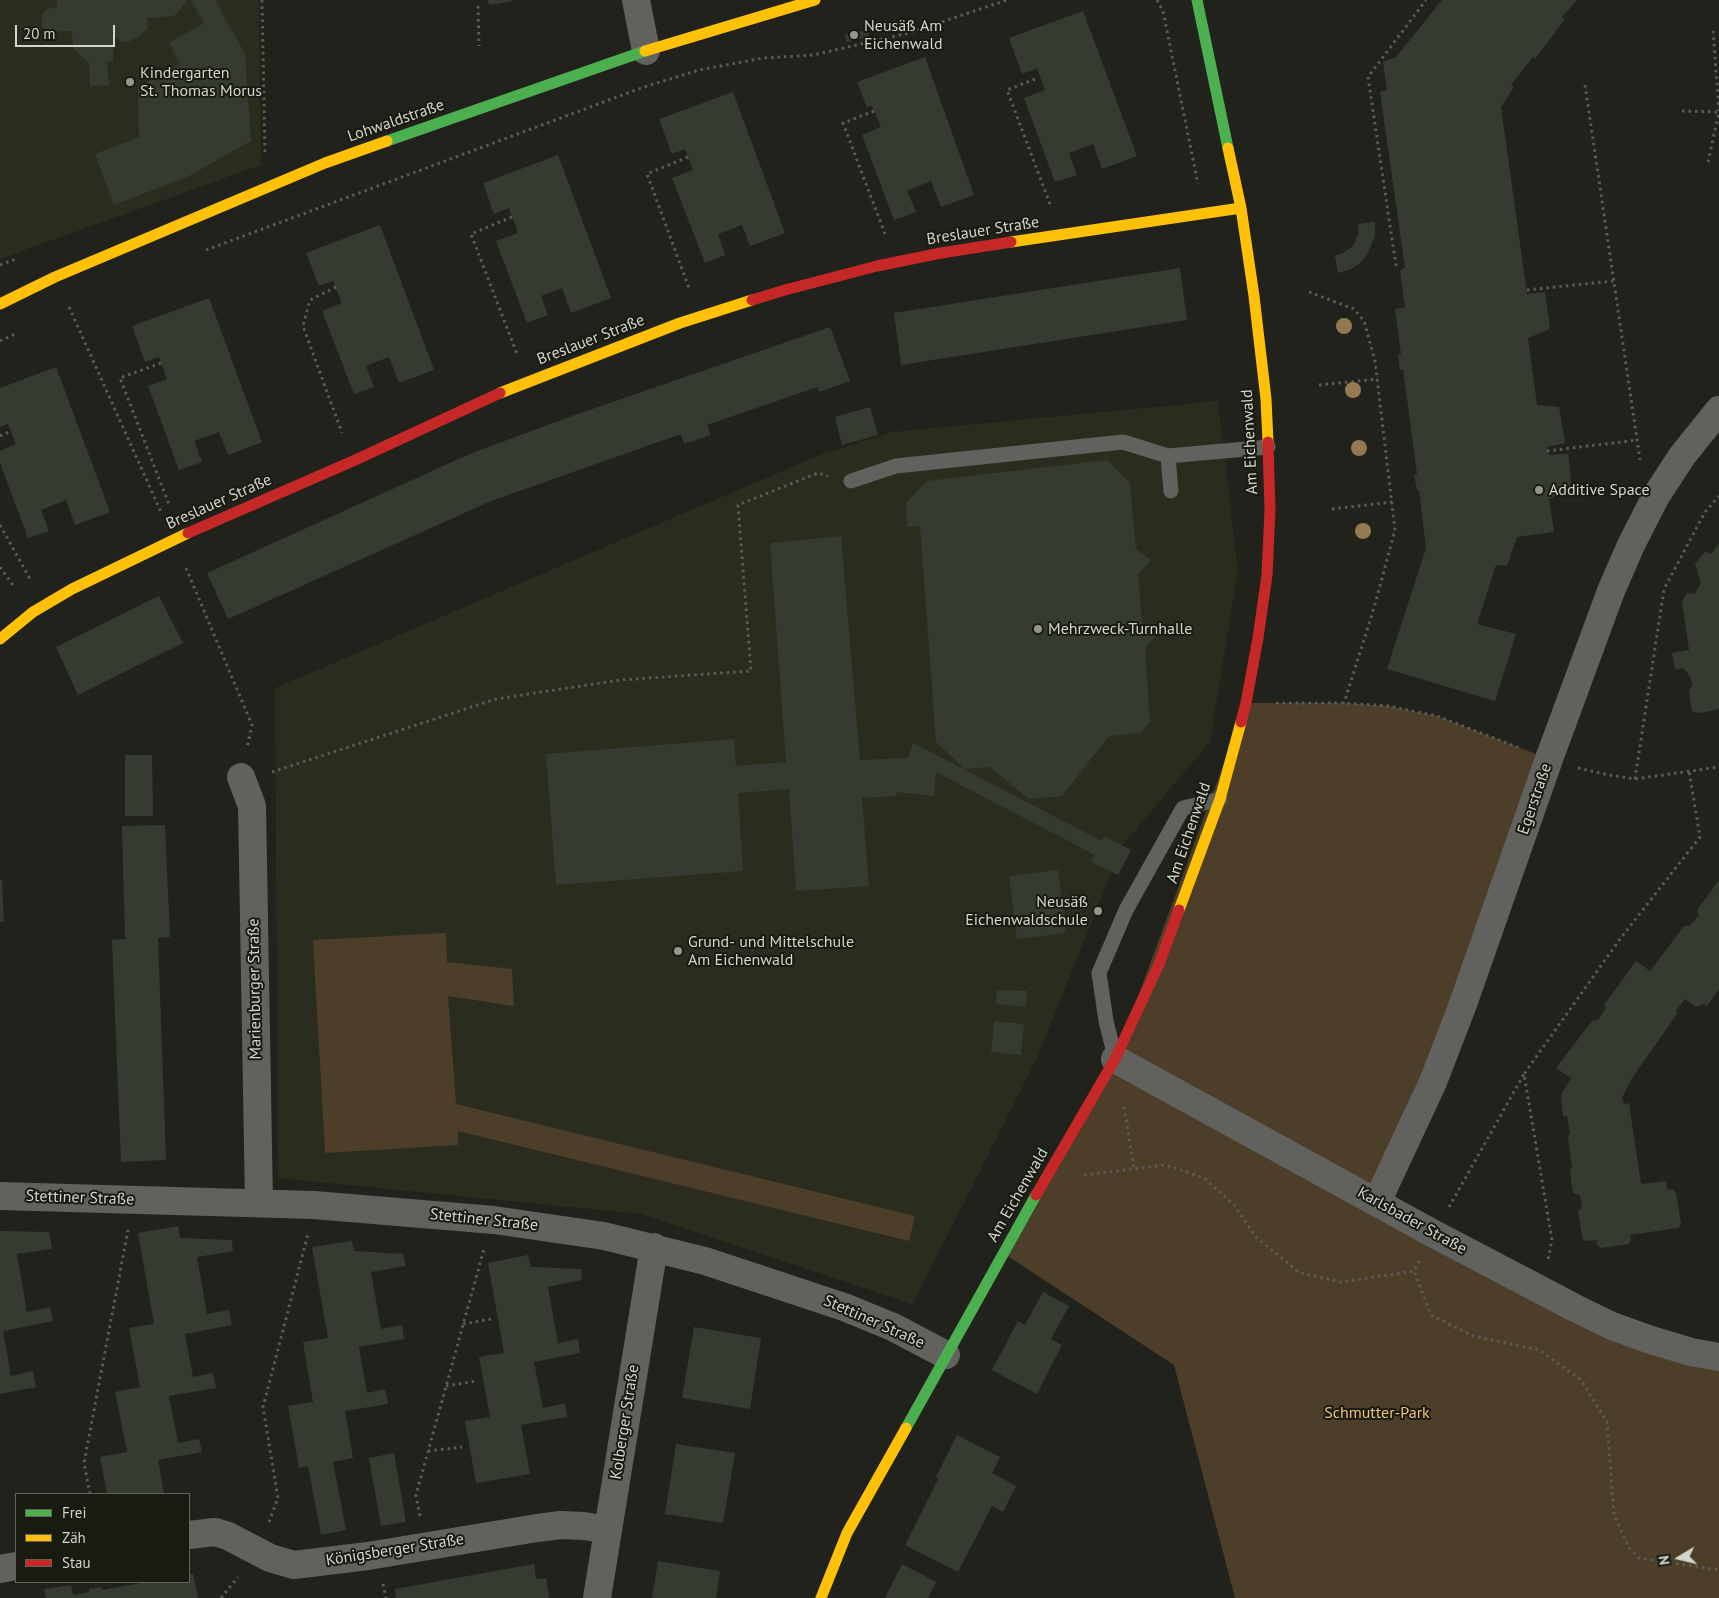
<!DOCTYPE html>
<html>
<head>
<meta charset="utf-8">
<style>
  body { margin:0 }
  #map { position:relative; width:1719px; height:1598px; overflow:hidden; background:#21221c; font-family:"PT Sans",sans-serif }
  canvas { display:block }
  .legend { position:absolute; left:15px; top:1493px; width:175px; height:90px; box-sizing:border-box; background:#191b11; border:1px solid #63655d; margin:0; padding:6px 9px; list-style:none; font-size:15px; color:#d3d5ce }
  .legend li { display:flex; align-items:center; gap:10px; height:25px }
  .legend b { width:25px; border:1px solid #63655d }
  .north { position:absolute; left:1654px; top:1533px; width:50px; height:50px; -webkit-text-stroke:4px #191b11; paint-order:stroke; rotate:261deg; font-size:14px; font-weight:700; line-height:20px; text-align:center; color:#d3d5ce }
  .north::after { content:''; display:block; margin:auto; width:18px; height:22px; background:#d3d5ce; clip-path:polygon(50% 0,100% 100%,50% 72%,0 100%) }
  .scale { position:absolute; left:15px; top:25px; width:100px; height:22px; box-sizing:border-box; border:2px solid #d3d5ce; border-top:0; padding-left:6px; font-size:15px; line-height:18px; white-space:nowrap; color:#d3d5ce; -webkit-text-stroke:4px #191b11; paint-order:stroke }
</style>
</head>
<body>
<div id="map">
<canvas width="1719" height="1598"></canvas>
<ul class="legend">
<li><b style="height:6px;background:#4caf50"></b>Frei</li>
<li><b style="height:6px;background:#ffc107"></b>Zäh</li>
<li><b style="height:6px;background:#c62828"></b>Stau</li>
</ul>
<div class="north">N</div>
<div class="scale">20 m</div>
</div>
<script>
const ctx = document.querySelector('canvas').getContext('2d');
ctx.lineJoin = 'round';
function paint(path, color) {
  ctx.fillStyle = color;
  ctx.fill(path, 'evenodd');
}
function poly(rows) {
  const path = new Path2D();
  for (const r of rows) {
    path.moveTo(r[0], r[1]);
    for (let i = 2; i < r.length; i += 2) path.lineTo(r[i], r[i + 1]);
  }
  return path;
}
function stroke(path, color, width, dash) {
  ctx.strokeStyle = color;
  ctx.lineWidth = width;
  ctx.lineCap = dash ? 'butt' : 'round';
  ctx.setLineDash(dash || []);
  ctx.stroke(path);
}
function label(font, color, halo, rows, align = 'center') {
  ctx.font = font + ' "PT Sans",sans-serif';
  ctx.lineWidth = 4;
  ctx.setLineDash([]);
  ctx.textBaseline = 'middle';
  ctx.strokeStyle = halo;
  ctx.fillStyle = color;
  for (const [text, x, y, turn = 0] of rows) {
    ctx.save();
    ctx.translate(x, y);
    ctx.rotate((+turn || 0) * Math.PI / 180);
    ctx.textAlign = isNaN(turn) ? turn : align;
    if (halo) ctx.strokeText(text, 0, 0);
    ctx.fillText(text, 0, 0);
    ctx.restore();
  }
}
const built = poly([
  [0,0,259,0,261,165,0,259],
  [1218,401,1238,571,1210,742,1122,846,1038,1056,913,1304,641,1214,278,1178,275,688,820,455,892,432]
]);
const green = poly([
  [1246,703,1344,703,1388,706,1437,716,1549,759,1377,1202,1542,1291,1719,1357,1719,1598,1235,1598,1174,1365,1003,1253,1115,1059],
  [446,933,447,962,512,969,514,1006,448,996,456,1104,915,1216,909,1241,458,1131,458,1145,325,1153,313,940]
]);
const building = poly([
  [57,0,188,0,174,16,147,18,148,27,138,38,133,38,129,42,122,42,118,38,113,38,113,61,107,62,109,85,90,86,89,63,73,48,72,31,48,32,42,26,42,15,47,9,57,7],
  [191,0,215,0,245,54,251,141,189,176,114,205,95,154,139,137,138,87,180,64,169,43,204,23],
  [488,0,513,0,513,1,489,5],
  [1442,0,1577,0,1562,17,1565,19,1535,59,1533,57,1511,85,1514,87,1501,107,1527,294,1545,292,1550,329,1528,338,1537,405,1559,407,1565,443,1547,447,1548,455,1568,454,1572,490,1549,499,1554,532,1517,537,1507,566,1496,565,1477,624,1516,634,1495,701,1387,669,1426,548,1419,490,1417,490,1414,475,1417,474,1403,369,1400,370,1398,355,1401,354,1395,309,1405,307,1400,271,1405,267,1380,92,1387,90,1383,62,1396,57],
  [1083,11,1137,156,1102,169,1093,144,1069,153,1077,175,1055,182,1024,98,1045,90,1037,68,1022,74,1009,38],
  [868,30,869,37,846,42,845,34],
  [925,57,974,195,941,207,931,181,907,191,916,212,894,220,862,135,881,127,872,106,867,107,857,82],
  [733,92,785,233,750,246,742,225,718,234,725,255,705,263,672,178,693,170,685,149,672,154,659,119],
  [558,155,611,298,571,313,562,288,541,296,548,315,527,323,496,241,518,233,509,208,494,214,483,183],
  [1375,222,1375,236,1367,255,1359,264,1349,270,1338,273,1335,256,1343,253,1353,246,1359,233,1358,224],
  [380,225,434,370,399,383,389,357,366,366,374,387,354,394,322,311,342,303,333,281,319,286,306,253],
  [1180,268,1187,320,901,365,894,313],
  [209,298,262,442,228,455,219,432,194,441,202,462,179,470,148,386,167,379,159,357,145,362,132,326],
  [830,327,850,381,819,392,817,387,707,425,711,435,684,444,681,434,491,501,228,619,207,573,472,453,569,417],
  [56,367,110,512,75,525,66,500,41,510,49,531,28,538,0,463,0,451,16,444,8,424,0,427,0,388],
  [870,407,878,435,842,445,835,417],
  [1107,460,1130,483,1136,549,1151,560,1138,574,1142,623,1156,635,1145,649,1150,722,1140,733,1109,736,1062,796,1029,799,990,767,965,769,936,742,920,526,907,527,906,503,927,481],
  [841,536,860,760,908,758,913,743,1102,841,1104,836,1131,850,1118,875,1091,862,1095,855,936,772,934,796,897,792,896,796,862,798,869,886,796,891,789,789,738,793,743,871,556,885,546,754,734,739,736,766,786,762,770,543],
  [1719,543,1719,709,1701,713,1692,711,1689,692,1692,684,1690,676,1683,668,1675,670,1672,653,1689,650,1682,602,1687,593,1695,594,1701,582,1695,564,1705,551,1711,554],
  [159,596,183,643,78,695,56,647],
  [125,755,152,755,153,816,125,816],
  [165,825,170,937,158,938,166,1160,121,1162,112,940,125,939,122,826],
  [1058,870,1066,933,1017,939,1009,876],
  [0,880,2,880,4,921,0,922],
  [1719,880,1719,989,1707,1006,1704,1004,1696,1007,1685,999,1676,1011,1677,1014,1632,1078,1622,1098,1624,1104,1629,1103,1641,1184,1666,1181,1667,1190,1672,1189,1676,1192,1681,1224,1678,1228,1630,1235,1631,1240,1629,1244,1601,1248,1597,1245,1597,1240,1583,1241,1578,1211,1582,1207,1580,1195,1573,1193,1570,1170,1572,1168,1568,1137,1570,1132,1567,1116,1563,1116,1561,1095,1571,1078,1556,1068,1592,1021,1598,1020,1606,1008,1604,1005,1636,961,1650,971,1684,926,1690,926,1699,915,1697,910],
  [997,990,1027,991,1026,1007,996,1004],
  [994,1021,1024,1024,1021,1055,991,1052],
  [178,1226,180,1238,232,1240,233,1251,197,1257,207,1314,229,1310,232,1325,185,1334,193,1377,213,1373,216,1388,169,1396,178,1443,199,1439,202,1452,158,1460,164,1494,107,1494,100,1457,127,1452,115,1392,140,1387,129,1328,154,1324,138,1233],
  [0,1231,49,1232,52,1249,17,1254,27,1312,50,1307,53,1321,3,1331,11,1376,33,1371,36,1387,0,1394],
  [352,1241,354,1251,403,1254,406,1266,371,1272,381,1329,402,1325,404,1339,359,1347,367,1393,385,1389,388,1404,345,1411,353,1458,333,1462,346,1530,321,1535,308,1466,299,1468,288,1406,313,1402,303,1342,328,1338,312,1247],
  [528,1255,531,1267,581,1269,582,1280,548,1287,558,1343,578,1339,580,1353,534,1362,543,1408,565,1403,567,1417,521,1425,530,1474,476,1483,465,1421,490,1417,479,1357,504,1353,488,1263],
  [1043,1292,1069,1306,1051,1339,1062,1345,1037,1394,992,1370,1018,1321,1025,1325],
  [694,1327,761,1338,750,1409,682,1398],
  [957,1435,1000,1457,992,1473,1016,1486,1003,1512,992,1506,958,1572,905,1545,938,1479,936,1477],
  [676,1444,735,1453,723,1523,665,1514],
  [394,1453,406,1522,381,1526,369,1458],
  [658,1561,720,1571,716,1598,652,1598],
  [534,1564,536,1579,546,1578,549,1598,396,1598,395,1589],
  [902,1564,936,1582,928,1598,885,1598],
  [189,1574,193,1574,198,1598,46,1598,44,1589,71,1585,73,1595,89,1592,89,1589,101,1587,102,1590,147,1582,189,1582]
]);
const path = poly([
  [262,0,265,155],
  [1157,0,1163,11,1198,184],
  [478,6,479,46],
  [1035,79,1007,90,1050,204],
  [1585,85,1640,460],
  [874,111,843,123,885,234],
  [1682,111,1719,112],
  [688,157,647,174,689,288],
  [1708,162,1719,112,1713,29],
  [512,217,471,234,517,354],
  [206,250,644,87,699,70,764,58,813,55,909,33,1007,0],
  [0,265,16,259],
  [1396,266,1368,77,1426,0],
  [336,287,310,300,303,326,342,433],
  [1527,290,1613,281],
  [1309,292,1354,309,1364,321,1375,361,1395,530,1374,608,1344,703],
  [69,307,161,512],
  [0,341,15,334],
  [161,363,120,378,170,507],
  [1319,385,1378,379],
  [0,436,11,431],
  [1547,451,1638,440],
  [1332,509,1392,502],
  [0,525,30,579],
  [0,567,15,588],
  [186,568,252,725,247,748],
  [1276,703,1344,703,1388,706,1437,716,1520,748],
  [1578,768,1609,775,1635,779,1719,767],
  [272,772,496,699,620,680,751,671,738,505,818,473,828,476],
  [1635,779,1664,589,1705,512,1719,496],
  [1124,1107,1134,1168],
  [1084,1175,1166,1165,1204,1178,1234,1205,1256,1237,1300,1273,1341,1282,1414,1271],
  [1449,1207,1524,1074],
  [1548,1259,1552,1240,1524,1074,1620,939,1700,837,1689,771],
  [1419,1261,1414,1271,1431,1315,1473,1336,1539,1350,1581,1380,1607,1422,1614,1515,1629,1548,1639,1558,1719,1570],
  [463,1324,491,1319],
  [446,1386,477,1381],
  [428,1451,462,1447],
  [90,1494,84,1463,128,1230],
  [420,1516,416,1495,484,1249],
  [269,1522,278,1498,263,1407,308,1234],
  [383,1584,386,1598],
  [221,1598,238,1577]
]);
const lane = poly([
  [1168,456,1171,491],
  [851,481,896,466,1123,442,1168,456,1268,447],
  [1115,1057,1106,1021,1099,973,1126,910,1183,808,1220,799]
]);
const street = poly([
  [636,0,646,51],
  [241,777,252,806,259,1203],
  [1115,1059,1434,1234,1575,1308,1612,1326,1651,1340,1691,1352,1719,1357],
  [0,1196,314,1205,494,1220,604,1236,705,1261,844,1307,893,1327,946,1355],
  [1377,1202,1433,1082,1463,1004,1549,759,1611,591,1631,545,1656,496,1682,456,1719,410],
  [189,1535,215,1532,228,1536,270,1558,294,1565,368,1556,537,1528,561,1525,584,1526,608,1530],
  [0,1569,16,1566],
  [597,1598,654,1247]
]);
const fast = poly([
  [1197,0,1228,148],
  [387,141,645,51],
  [906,1428,1036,1195]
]);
const slow = poly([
  [645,51,815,0],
  [1228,148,1241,208,1254,296,1266,399,1268,442],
  [1011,242,1241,208],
  [0,304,55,277,325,163,387,141],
  [500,393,680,323,752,300],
  [0,639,33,612,72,589,188,533],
  [1179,910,1220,799,1241,722],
  [821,1598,847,1533,906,1428]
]);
const jam = poly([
  [752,300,785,290,877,266,941,253,1011,242],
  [188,533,353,461,500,393],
  [1241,722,1246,703,1258,638,1267,575,1270,510,1268,442],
  [1036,1195,1115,1059,1159,964,1179,910]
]);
const trees = [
  [1344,326],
  [1353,390],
  [1359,448],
  [1363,531]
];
const markers = [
  [854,35,5,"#959690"],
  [130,82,5,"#959690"],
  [1539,490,5,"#959690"],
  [1038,629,5,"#959690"],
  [1098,911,5,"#959690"],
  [678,951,5,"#959690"]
];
const poiNames = [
  ["Neusäß Am",864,26],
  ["Eichenwald",864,44],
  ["Kindergarten",140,73],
  ["St. Thomas Morus",140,91],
  ["Additive Space",1549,490],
  ["Mehrzweck-Turnhalle",1048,629],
  ["Neusäß",1088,902,"right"],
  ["Eichenwaldschule",1088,920,"right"],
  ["Grund- und Mittelschule",688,942],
  ["Am Eichenwald",688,960]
];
const streetNames = [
  ["Lohwaldstraße",396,121,-19],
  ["Breslauer Straße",983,231,-9],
  ["Breslauer Straße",591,340,-21],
  ["Am Eichenwald",1250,442,-93],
  ["Breslauer Straße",219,502,-24],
  ["Egerstraße",1535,799,-71],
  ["Am Eichenwald",1189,833,-71],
  ["Marienburger Straße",255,989,-91],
  ["Am Eichenwald",1018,1195,-60],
  ["Stettiner Straße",80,1198,2],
  ["Stettiner Straße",484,1220,6],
  ["Karlsbader Straße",1412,1221,29],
  ["Stettiner Straße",874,1322,24],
  ["Kolberger Straße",625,1422,-81],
  ["Königsberger Straße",395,1550,-9]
];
const parkNames = [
  ["Schmutter-Park",1377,1413]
];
paint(built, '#2a2c1e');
paint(green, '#4d3e29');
paint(building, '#363b31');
stroke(path, '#5b5b58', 3, [2.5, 4]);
stroke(lane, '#61615e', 15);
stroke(street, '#61615e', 28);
stroke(fast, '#4caf50', 11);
stroke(slow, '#ffc107', 11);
stroke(jam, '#c62828', 11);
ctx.fillStyle = '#947952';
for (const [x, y] of trees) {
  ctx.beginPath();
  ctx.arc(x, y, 8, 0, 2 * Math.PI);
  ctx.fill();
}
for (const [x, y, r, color] of markers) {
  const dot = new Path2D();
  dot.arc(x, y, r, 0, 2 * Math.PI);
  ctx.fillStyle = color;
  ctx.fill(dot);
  stroke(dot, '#191b11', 2);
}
label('16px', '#d3d5ce', '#191b11', poiNames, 'left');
label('16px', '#d3d5ce', '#191b11', streetNames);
label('16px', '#f3c17e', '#191b11', parkNames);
</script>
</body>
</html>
